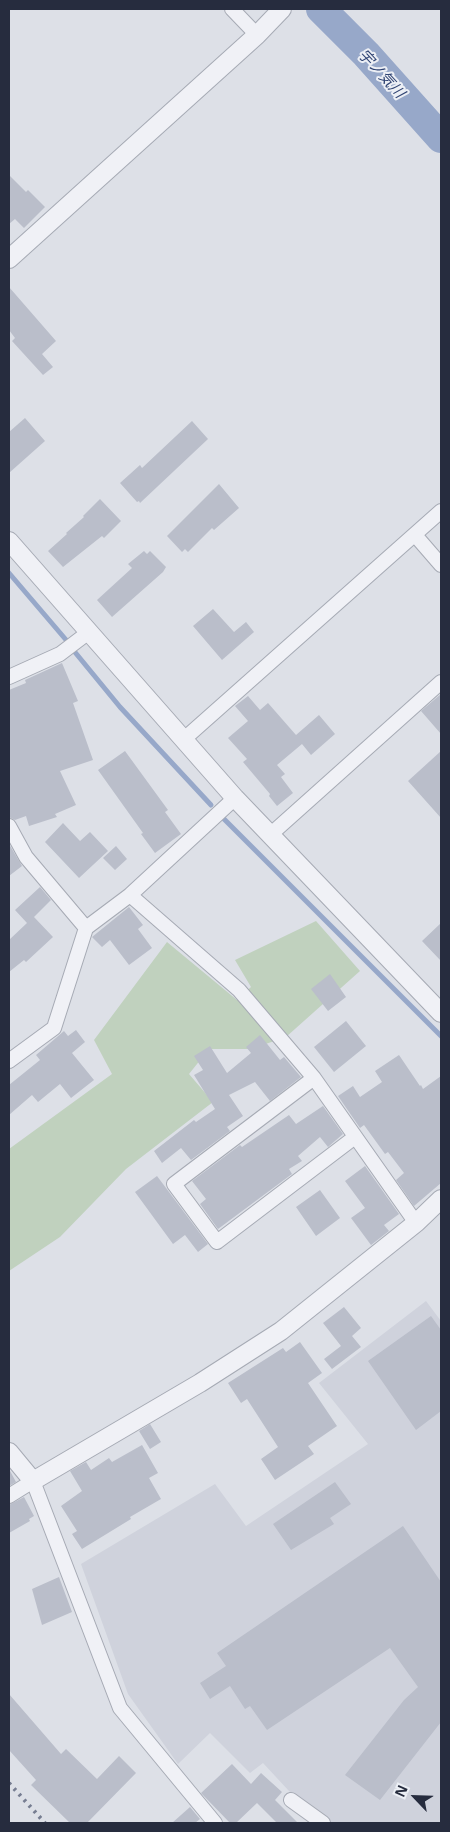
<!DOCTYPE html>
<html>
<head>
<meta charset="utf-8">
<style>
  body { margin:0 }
  #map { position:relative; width:450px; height:1832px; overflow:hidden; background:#dde0e7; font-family:"Noto Sans",sans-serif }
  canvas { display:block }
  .frame { position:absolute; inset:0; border:10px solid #262c3e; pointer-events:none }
  .north { position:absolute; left:390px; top:1772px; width:50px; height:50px; -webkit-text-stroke:4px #eceff5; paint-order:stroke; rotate:294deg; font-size:14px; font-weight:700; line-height:20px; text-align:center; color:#262c3e }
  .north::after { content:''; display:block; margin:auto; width:18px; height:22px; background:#262c3e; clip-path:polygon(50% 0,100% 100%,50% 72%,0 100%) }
</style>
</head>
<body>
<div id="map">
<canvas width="450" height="1832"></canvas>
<div class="frame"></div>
<div class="north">N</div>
</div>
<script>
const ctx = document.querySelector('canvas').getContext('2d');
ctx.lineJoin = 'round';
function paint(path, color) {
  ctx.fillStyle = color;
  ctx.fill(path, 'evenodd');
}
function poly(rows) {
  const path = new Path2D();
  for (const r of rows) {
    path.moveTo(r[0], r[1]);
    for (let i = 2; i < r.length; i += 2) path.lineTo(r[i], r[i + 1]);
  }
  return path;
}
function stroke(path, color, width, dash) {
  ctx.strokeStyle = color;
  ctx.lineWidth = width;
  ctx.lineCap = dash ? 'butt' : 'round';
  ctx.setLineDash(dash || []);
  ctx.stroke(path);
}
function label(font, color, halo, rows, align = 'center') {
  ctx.font = font + ' "Noto Sans","Noto Sans JP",sans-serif';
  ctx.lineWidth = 4;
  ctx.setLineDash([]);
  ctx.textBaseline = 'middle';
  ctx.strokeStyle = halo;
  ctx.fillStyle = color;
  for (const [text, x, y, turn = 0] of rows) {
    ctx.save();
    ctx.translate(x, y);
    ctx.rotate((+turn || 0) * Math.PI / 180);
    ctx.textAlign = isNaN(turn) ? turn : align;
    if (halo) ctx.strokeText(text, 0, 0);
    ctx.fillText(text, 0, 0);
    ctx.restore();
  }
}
const built = poly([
  [426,1301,441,1321,441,1823,329,1823,289,1791,263,1763,250,1773,210,1733,178,1764,128,1694,81,1564,215,1484,246,1526,368,1444,319,1383]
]);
const green = poly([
  [316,921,360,971,286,1037,251,1049,209,1049,189,1074,213,1102,126,1169,60,1237,9,1271,9,1149,112,1074,94,1040,167,942,237,1000,251,987,235,960]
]);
const stream = poly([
  [9,573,67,641],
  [74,651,120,707,211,805],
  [224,819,441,1036]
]);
const river = poly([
  [321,9,366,54,441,138]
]);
const building = poly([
  [9,175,26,192,28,190,45,207,24,228,15,219,9,224],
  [9,287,56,341,42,354,53,367,43,375,12,341,15,338,9,330],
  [25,418,45,441,9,473,9,432],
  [192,421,208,439,140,503,139,501,137,502,120,483,140,465,142,468],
  [219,484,239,508,214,530,212,528,188,552,185,549,182,552,167,536],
  [100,499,121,521,104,538,102,536,63,567,48,551,67,534,66,533,84,517,83,516],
  [144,551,147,554,150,551,166,567,163,572,112,617,97,600,132,568,128,564],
  [213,609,234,632,246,622,254,632,222,660,193,626],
  [62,663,78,701,73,703,93,760,60,771,76,805,55,814,57,817,29,826,26,816,15,820,9,817,9,690,26,683,25,680],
  [441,694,441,734,421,711],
  [248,696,260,710,268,703,296,735,319,715,335,734,311,755,302,744,277,765,285,774,281,777,293,793,277,806,269,796,270,794,243,762,247,759,228,738,248,721,235,706],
  [125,751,168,810,165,812,181,834,155,853,141,834,143,833,98,770],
  [441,751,441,818,408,781],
  [63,823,80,841,90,832,108,851,79,878,45,842],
  [9,844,22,866,9,876],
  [116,846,127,859,115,870,103,858],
  [40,887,51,900,34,917,53,937,26,962,24,960,9,972,9,940,27,923,15,910],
  [129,907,143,925,138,929,152,948,129,965,110,940,102,947,92,937],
  [441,923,441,961,422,941],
  [330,974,346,997,328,1011,311,989],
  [346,1021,366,1046,334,1072,314,1047],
  [76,1030,85,1042,72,1053,94,1080,71,1098,60,1084,38,1102,32,1095,9,1115,9,1085,40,1060,36,1055,64,1031,68,1036],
  [260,1035,280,1060,284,1057,301,1077,270,1101,255,1082,229,1095,243,1116,227,1127,230,1131,191,1160,181,1148,162,1163,154,1151,194,1120,196,1122,215,1109,194,1075,203,1070,194,1056,210,1046,227,1073,251,1053,246,1047],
  [399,1055,420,1086,421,1085,423,1089,441,1076,441,1183,414,1206,396,1180,404,1173,388,1152,385,1154,364,1125,360,1128,338,1096,353,1086,360,1097,382,1082,375,1071],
  [323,1106,343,1134,328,1147,320,1137,298,1156,302,1161,289,1169,292,1174,218,1229,200,1204,206,1199,192,1181,240,1145,242,1147,289,1115,296,1124],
  [365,1166,399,1214,384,1225,389,1231,371,1245,351,1218,365,1208,345,1181],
  [157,1176,208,1244,198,1252,185,1235,173,1244,135,1192],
  [320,1190,340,1218,316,1236,296,1207],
  [344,1307,361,1328,352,1336,361,1347,332,1369,324,1359,341,1346,323,1323],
  [431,1316,441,1330,441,1411,416,1430,368,1361],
  [300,1342,322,1373,308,1383,337,1426,308,1446,314,1454,275,1480,261,1459,278,1447,247,1399,241,1403,228,1383,283,1348,286,1352],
  [150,1424,161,1442,150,1449,139,1431],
  [142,1445,158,1473,149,1478,161,1499,130,1517,131,1519,82,1549,72,1534,77,1531,61,1506,82,1491,70,1471,86,1462,91,1470,109,1458,112,1462],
  [9,1469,16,1482,9,1486],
  [335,1482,351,1504,330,1518,334,1524,291,1550,273,1524],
  [24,1497,34,1516,29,1519,30,1521,9,1533,9,1505],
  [403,1526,441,1582,441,1722,380,1800,345,1775,404,1700,418,1687,390,1648,267,1730,250,1706,245,1709,230,1686,210,1699,200,1683,226,1666,217,1653],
  [59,1577,72,1612,42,1625,32,1589],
  [9,1694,61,1754,66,1749,97,1779,119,1756,136,1773,87,1823,70,1823,31,1785,36,1780,9,1750],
  [232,1764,251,1784,261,1773,282,1792,275,1800,298,1823,277,1823,257,1803,236,1823,230,1823,201,1793],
  [190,1807,200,1819,195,1823,172,1823]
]);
const minor = poly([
  [232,9,257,35],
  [415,535,441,565],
  [9,677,60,654,89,632],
  [183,740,441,511],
  [9,826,26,857,86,928],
  [270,835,441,682],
  [130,895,239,990,314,1078,416,1223],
  [9,1061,54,1028,86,928,130,895,235,798],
  [314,1078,174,1184,217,1242,355,1137],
  [9,1496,33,1481,120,1708,215,1823],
  [291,1800,323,1823]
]);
const tertiary = poly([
  [9,259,257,35,282,9],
  [9,541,235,798,441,1013],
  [9,1452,33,1481,200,1383,281,1331,416,1223,441,1199]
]);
const rail = poly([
  [9,1783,45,1823]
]);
const waterNames = [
  ["宇ノ気川",381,74,47]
];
paint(built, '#cfd2dc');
paint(green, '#c0d1be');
stroke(stream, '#97a8c9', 5);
stroke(river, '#97a8c9', 30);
paint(building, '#babeca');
stroke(minor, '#a6aab4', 16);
stroke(tertiary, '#a6aab4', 20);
stroke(minor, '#f0f1f6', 14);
stroke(tertiary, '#f0f1f6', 18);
stroke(rail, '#767d91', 4, [2.5, 5]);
label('italic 15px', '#304473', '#eceff5', waterNames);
</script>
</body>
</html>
